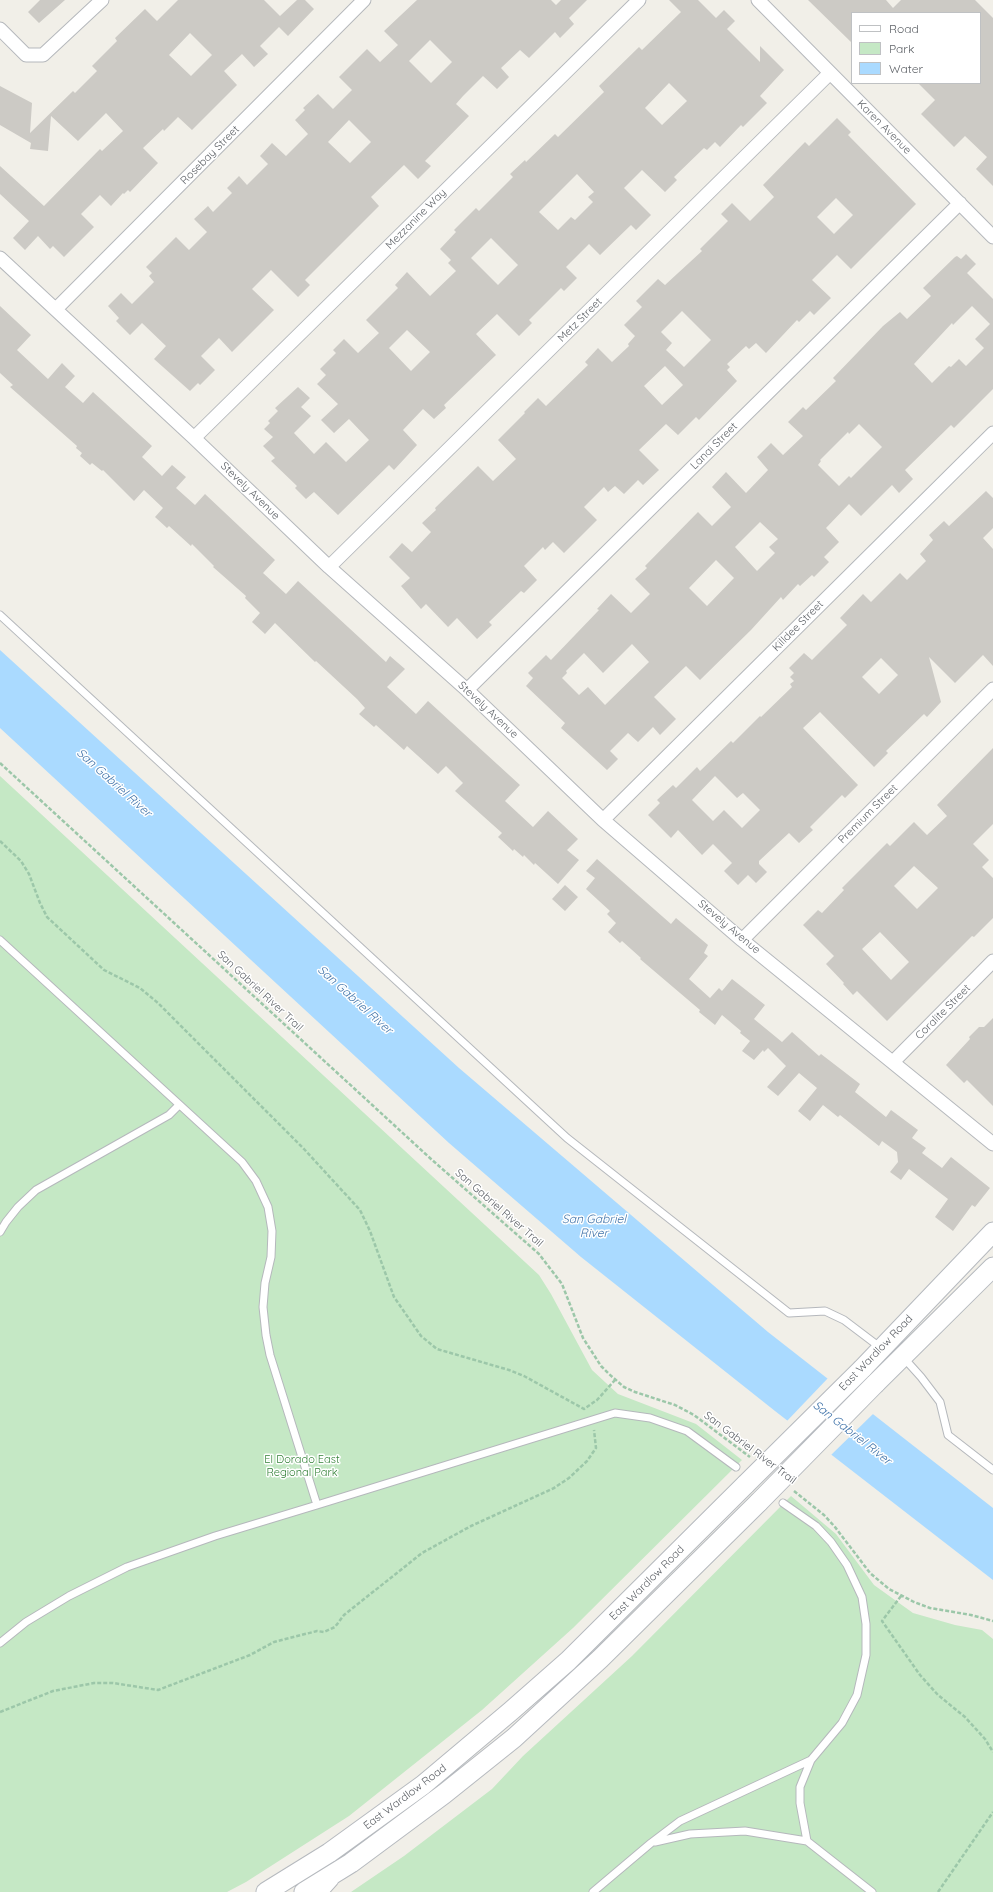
<!DOCTYPE html>
<html>
<head>
<meta charset="utf-8">
<style>
  body { margin:0 }
  #map { position:relative; width:993px; height:1892px; overflow:hidden; background:#f1efe8; font-family:Quicksand,sans-serif }
  canvas { display:block }
  .legend { position:absolute; left:851px; top:12px; width:130px; height:72px; box-sizing:border-box; background:#fff; border:1px solid #bfc1c3; margin:0; padding:5px 7px; list-style:none; font-size:12px; color:#5f6368 }
  .legend li { display:flex; align-items:center; gap:8px; height:20px }
  .legend b { width:20px; border:1px solid #bfc1c3 }
</style>
</head>
<body>
<div id="map">
<canvas width="993" height="1892"></canvas>
<ul class="legend">
<li><b style="height:5px;background:#fff"></b>Road</li>
<li><b style="height:11px;background:#c5e8c5"></b>Park</li>
<li><b style="height:11px;background:#aadaff"></b>Water</li>
</ul>
</div>
<script>
const ctx = document.querySelector('canvas').getContext('2d');
ctx.lineJoin = 'round';
function paint(path, color) {
  ctx.fillStyle = color;
  ctx.fill(path, 'evenodd');
}
function poly(rows) {
  const path = new Path2D();
  for (const r of rows) {
    path.moveTo(r[0], r[1]);
    for (let i = 2; i < r.length; i += 2) path.lineTo(r[i], r[i + 1]);
  }
  return path;
}
function stroke(path, color, width, dash) {
  ctx.strokeStyle = color;
  ctx.lineWidth = width;
  ctx.lineCap = dash ? 'butt' : 'round';
  ctx.setLineDash(dash || []);
  ctx.stroke(path);
}
function label(font, color, halo, rows, align = 'center') {
  ctx.font = font + ' Quicksand,sans-serif';
  ctx.lineWidth = 3;
  ctx.setLineDash([]);
  ctx.textBaseline = 'middle';
  ctx.strokeStyle = halo;
  ctx.fillStyle = color;
  for (const [text, x, y, turn = 0] of rows) {
    ctx.save();
    ctx.translate(x, y);
    ctx.rotate((+turn || 0) * Math.PI / 180);
    ctx.textAlign = isNaN(turn) ? turn : align;
    if (halo) ctx.strokeText(text, 0, 0);
    ctx.fillText(text, 0, 0);
    ctx.restore();
  }
}
const green = poly([
  [0,776,539,1275,551,1294,592,1370,618,1394,696,1424,742,1460,573,1628,482,1710,349,1816,246,1882,227,1892,0,1892],
  [791,1496,836,1534,874,1585,913,1613,955,1625,982,1630,993,1639,993,1892,351,1892,404,1856,492,1789,523,1756,632,1656]
]);
const water = poly([
  [0,650,459,1068,768,1332,993,1508,993,1580,775,1411,581,1257,449,1143,0,728]
]);
const pier = poly([
  [829,1377,874,1413,830,1456,786,1422]
]);
const building = poly([
  [40,0,65,0,39,23,28,12],
  [178,0,264,0,280,16,297,0,305,0,314,9,288,36,279,27,260,46,268,54,254,67,242,54,224,71,237,85,192,130,178,117,164,131,163,129,143,148,158,163,130,192,128,190,124,194,123,193,111,206,100,195,81,214,94,227,64,257,53,246,50,249,38,236,25,250,13,238,29,221,0,194,0,166,44,206,100,149,102,151,123,131,106,113,78,141,51,116,48,151,30,149,31,143,0,125,0,86,32,103,30,133,73,91,75,93,97,71,92,66,117,41,115,38,145,9,157,21],
  [190,33,212,55,191,76,169,55],
  [417,0,551,0,556,5,561,0,587,0,569,18,574,24,560,38,555,32,529,58,520,50,501,68,509,77,497,89,483,76,463,96,456,104,469,116,425,161,431,166,418,179,404,165,371,197,379,206,305,280,310,285,298,297,271,270,252,289,274,310,232,352,219,338,201,356,215,370,200,385,198,383,190,391,154,359,166,346,142,323,130,335,116,321,119,318,108,306,121,293,132,304,154,282,149,276,152,273,146,267,176,237,189,250,207,232,194,219,208,206,213,212,232,193,227,188,239,176,247,185,268,164,260,156,272,143,286,156,308,134,295,120,305,110,303,108,318,94,333,109,352,90,339,77,367,49,380,62,398,45,384,31],
  [430,40,452,62,431,83,409,61],
  [349,120,371,142,350,163,328,142],
  [669,0,698,0,716,18,724,10,735,21,727,29,760,62,760,46,784,70,760,96,767,103,743,127,741,125,720,147,715,142,707,150,704,148,674,177,677,180,665,192,642,170,624,188,651,215,636,230,631,225,600,255,589,244,566,267,577,278,564,291,561,288,529,320,532,323,519,336,497,314,476,334,496,355,444,405,446,408,434,419,423,409,403,430,417,445,394,470,389,465,338,515,314,492,306,499,295,488,297,486,271,461,275,458,263,446,273,437,264,429,270,423,268,421,278,411,275,408,298,387,310,398,301,407,311,416,294,433,314,454,326,442,346,462,369,440,349,419,334,433,321,420,338,404,317,384,326,375,320,369,336,353,333,350,344,339,358,353,379,333,366,320,398,288,395,285,407,272,430,296,456,271,448,263,451,260,440,249,456,232,454,230,476,208,479,211,513,177,510,174,525,160,526,162,555,134,558,137,604,92,599,86,639,47,642,50,681,12],
  [669,83,687,101,662,125,645,108],
  [577,174,594,192,588,197,593,202,575,220,571,217,558,230,539,212],
  [491,238,518,265,498,285,471,258],
  [407,330,430,352,411,371,389,348],
  [808,0,886,0,893,8,901,0,975,0,993,18,993,186,976,169,987,157,965,136,954,147,921,114,935,100,918,83,980,83,980,13,852,13,852,43],
  [837,118,851,132,848,135,916,204,851,269,837,255,812,280,831,298,814,315,810,311,799,322,797,320,766,353,756,343,749,349,746,346,727,364,730,367,727,370,737,381,699,420,696,417,678,435,666,424,639,450,659,470,643,485,638,480,624,494,615,486,608,492,604,487,584,507,597,520,564,553,553,542,545,550,543,547,524,566,537,580,524,593,521,591,489,622,492,625,477,639,457,618,448,627,426,604,421,609,401,586,410,578,389,557,402,543,412,552,431,532,422,523,436,510,435,508,478,466,493,481,516,459,498,440,525,413,524,412,538,398,546,406,588,365,585,362,598,348,612,362,629,346,628,344,635,336,624,325,642,307,636,301,658,279,665,285,702,251,700,249,728,221,721,214,732,203,750,221,774,197,763,185,805,142,809,146],
  [836,198,853,215,834,234,817,217],
  [682,311,711,340,684,367,666,350,672,343,661,332],
  [665,366,683,385,662,405,644,386],
  [966,254,976,264,967,273,993,299,993,389,954,428,951,425,905,470,913,479,899,493,892,485,861,516,849,504,826,528,839,542,824,557,829,562,814,577,812,575,800,586,798,584,783,600,781,597,751,630,700,680,686,666,654,697,676,719,660,735,653,727,638,742,628,733,610,751,618,759,607,770,561,728,565,723,526,686,533,678,528,673,546,655,551,660,599,610,597,609,611,594,631,613,650,594,635,579,647,568,645,566,698,512,712,526,731,507,712,487,726,472,746,493,768,470,757,457,771,443,783,455,803,436,788,422,803,407,806,410,836,381,833,378,883,326,900,312,907,319,931,296,923,288,955,257,957,256,961,259],
  [972,306,990,324,975,339,984,348,966,366,959,359,951,367,949,366,932,383,914,364,952,323,953,325],
  [859,424,882,447,851,478,849,476,839,486,818,465,821,461,820,460,848,432,849,434],
  [760,522,778,539,769,547,775,553,757,571,735,547],
  [716,560,734,578,707,606,689,588],
  [632,644,649,662,605,705,588,687,579,695,562,678,567,673,566,671,584,653,603,673],
  [0,306,31,335,17,350,48,379,62,363,75,376,65,387,83,403,93,392,152,446,142,457,162,476,172,465,186,477,176,488,195,505,205,494,275,560,263,573,286,594,298,581,386,662,390,656,405,669,387,687,416,714,428,701,520,785,505,801,533,827,548,811,578,839,567,850,579,860,558,884,535,863,534,865,524,855,523,857,514,849,513,851,498,837,502,833,455,791,463,783,446,766,438,774,407,746,404,750,376,725,374,727,359,714,365,708,357,699,316,661,315,662,275,623,265,634,252,622,260,613,245,598,246,596,213,567,214,566,192,544,191,546,169,526,167,528,155,517,163,508,144,490,134,501,103,470,102,471,92,463,90,465,80,456,82,453,76,448,77,446,10,387,13,385,0,373],
  [986,491,993,498,993,528,983,538,993,549,993,666,983,655,955,683,929,657,941,702,927,717,924,714,886,751,888,753,874,767,820,712,803,728,858,785,845,798,842,795,810,827,813,830,799,843,789,833,759,861,759,864,767,872,756,883,748,875,738,885,724,871,732,863,713,844,702,855,678,830,671,838,648,815,660,803,657,800,673,785,676,788,697,767,700,771,731,741,733,743,760,716,761,717,792,687,790,684,794,681,790,677,794,673,789,668,804,653,812,660,847,625,840,618,863,594,871,602,900,573,907,580,926,561,920,554,933,540,929,535,944,521,949,526],
  [881,658,898,675,879,694,862,677],
  [715,776,737,798,743,793,760,810,742,828,724,810,713,821,692,800],
  [993,748,993,824,973,844,989,860,982,867,993,878,993,918,974,937,972,936,887,1021,857,991,853,995,843,984,844,983,826,964,834,956,803,925,818,910,822,913,844,890,842,888,887,843,890,846,914,822,927,835,947,816,937,805],
  [914,866,938,888,917,909,894,886],
  [880,932,909,962,891,980,862,949],
  [597,859,671,924,676,918,708,945,704,953,708,956,689,979,710,998,719,988,722,991,732,979,765,1005,754,1019,782,1042,792,1032,819,1056,821,1054,860,1084,855,1092,886,1117,891,1110,918,1130,912,1138,926,1148,922,1153,942,1168,951,1157,990,1188,975,1207,972,1205,953,1231,935,1217,948,1199,909,1169,901,1180,890,1172,898,1162,897,1152,882,1141,879,1146,840,1115,838,1117,823,1105,810,1121,798,1111,817,1088,799,1073,778,1096,767,1087,786,1066,768,1048,764,1052,763,1050,754,1060,742,1051,750,1041,740,1033,741,1031,722,1015,715,1025,699,1012,700,1010,640,959,641,958,622,941,620,943,608,932,616,923,607,914,610,911,586,889,595,878,586,871],
  [565,885,578,897,565,911,552,899],
  [993,1018,993,1106,967,1080,964,1083,946,1065,970,1039,969,1037,979,1027,984,1027]
]);
const path = poly([
  [0,763,431,1159,539,1254,562,1284,583,1338,601,1366,609,1374,624,1387,635,1392,675,1405,694,1415,750,1457],
  [0,841,21,861,29,874,40,903,47,917,104,970,140,988,158,1003,304,1149,360,1210,370,1231,394,1297,421,1336,437,1349,509,1370,524,1376,584,1409,597,1400,615,1380],
  [794,1491,824,1515,835,1527,870,1573,889,1589,914,1602,930,1608,971,1615,993,1621],
  [901,1596,882,1621,920,1675,938,1695,965,1717,985,1739,993,1752],
  [0,1712,53,1691,94,1683,113,1683,158,1690,250,1655,274,1642,317,1631,324,1632,335,1627,344,1615,422,1553,471,1526,554,1488,569,1478,587,1461,596,1448,594,1430],
  [938,1892,993,1812]
]);
const lane = poly([
  [0,615,567,1138,789,1313,825,1311,844,1320,881,1348],
  [0,940,242,1162,256,1181,268,1207,272,1231,271,1257,265,1283,263,1307,266,1335,270,1355,317,1505,615,1413,650,1418,687,1431,736,1467],
  [0,1232,6,1222,18,1207,36,1190,169,1115,179,1105],
  [903,1357,921,1377,940,1402,948,1435,993,1470],
  [783,1503,816,1526,831,1542,847,1565,862,1597,866,1624,866,1655,857,1695,842,1723,811,1760,800,1787,800,1803,807,1841],
  [0,1643,26,1622,69,1596,127,1567,215,1536,317,1505],
  [655,1842,690,1834,745,1831,807,1841,872,1892],
  [325,1892,334,1882],
  [593,1892,651,1843,680,1821,811,1760]
]);
const street = poly([
  [758,0,993,237],
  [0,29,26,55,43,55,102,0],
  [0,258,194,438,329,567,467,690,603,820,742,940,993,1144],
  [56,309,364,0],
  [194,438,639,0],
  [329,567,830,73],
  [467,690,960,203],
  [603,820,993,433],
  [742,940,993,689],
  [893,1062,993,961]
]);
const secondary = poly([
  [862,1369,993,1232],
  [875,1384,993,1267],
  [266,1892,329,1853,423,1785,511,1711,568,1661,746,1484],
  [304,1892,351,1863,444,1794,514,1738,600,1659,759,1502]
]);
const secondaryBridge = poly([
  [746,1484,862,1369],
  [759,1502,875,1384]
]);
const streetNames = [
  ["Karen Avenue",884,127,45],
  ["Rosebay Street",210,155,-45],
  ["Mezzanine Way",416,219,-45],
  ["Metz Street",580,320,-45],
  ["Lanai Street",714,446,-45],
  ["Stevely Avenue",250,491,44],
  ["Killdee Street",798,626,-45],
  ["Stevely Avenue",488,710,43],
  ["Premium Street",868,814,-45],
  ["Stevely Avenue",729,927,40],
  ["San Gabriel River Trail",260,991,43],
  ["Coralite Street",943,1012,-45],
  ["San Gabriel River Trail",499,1208,41],
  ["East Wardlow Road",876,1353,-46],
  ["San Gabriel River Trail",750,1448,37],
  ["East Wardlow Road",647,1583,-45],
  ["East Wardlow Road",405,1797,-37]
];
const parkNames = [
  ["El Dorado East",302,1460],
  ["Regional Park",302,1473]
];
const waterNames = [
  ["San Gabriel River",114,783,42],
  ["San Gabriel River",355,1000,42],
  ["San Gabriel",594,1219],
  ["River",594,1233],
  ["San Gabriel River",852,1433,38]
];
paint(green, '#c5e8c5');
paint(water, '#aadaff');
paint(pier, '#f1efe8');
paint(building, '#cccac5');
stroke(lane, '#b5b8bc', 9);
stroke(street, '#b5b8bc', 15);
stroke(secondary, '#b6babf', 21);
stroke(path, '#9cc7a9', 2.5, [4, 2]);
stroke(lane, '#fff', 7);
stroke(street, '#fff', 13);
stroke(secondary, '#fff', 19);
stroke(secondaryBridge, '#b6babf', 21, []);
stroke(secondaryBridge, '#fff', 19);
label('11px', '#5f6368', '#fff', streetNames);
label('11px', '#348238', '#fff', parkNames);
label('italic 12px', '#4174aa', '#fff', waterNames);
</script>
</body>
</html>
